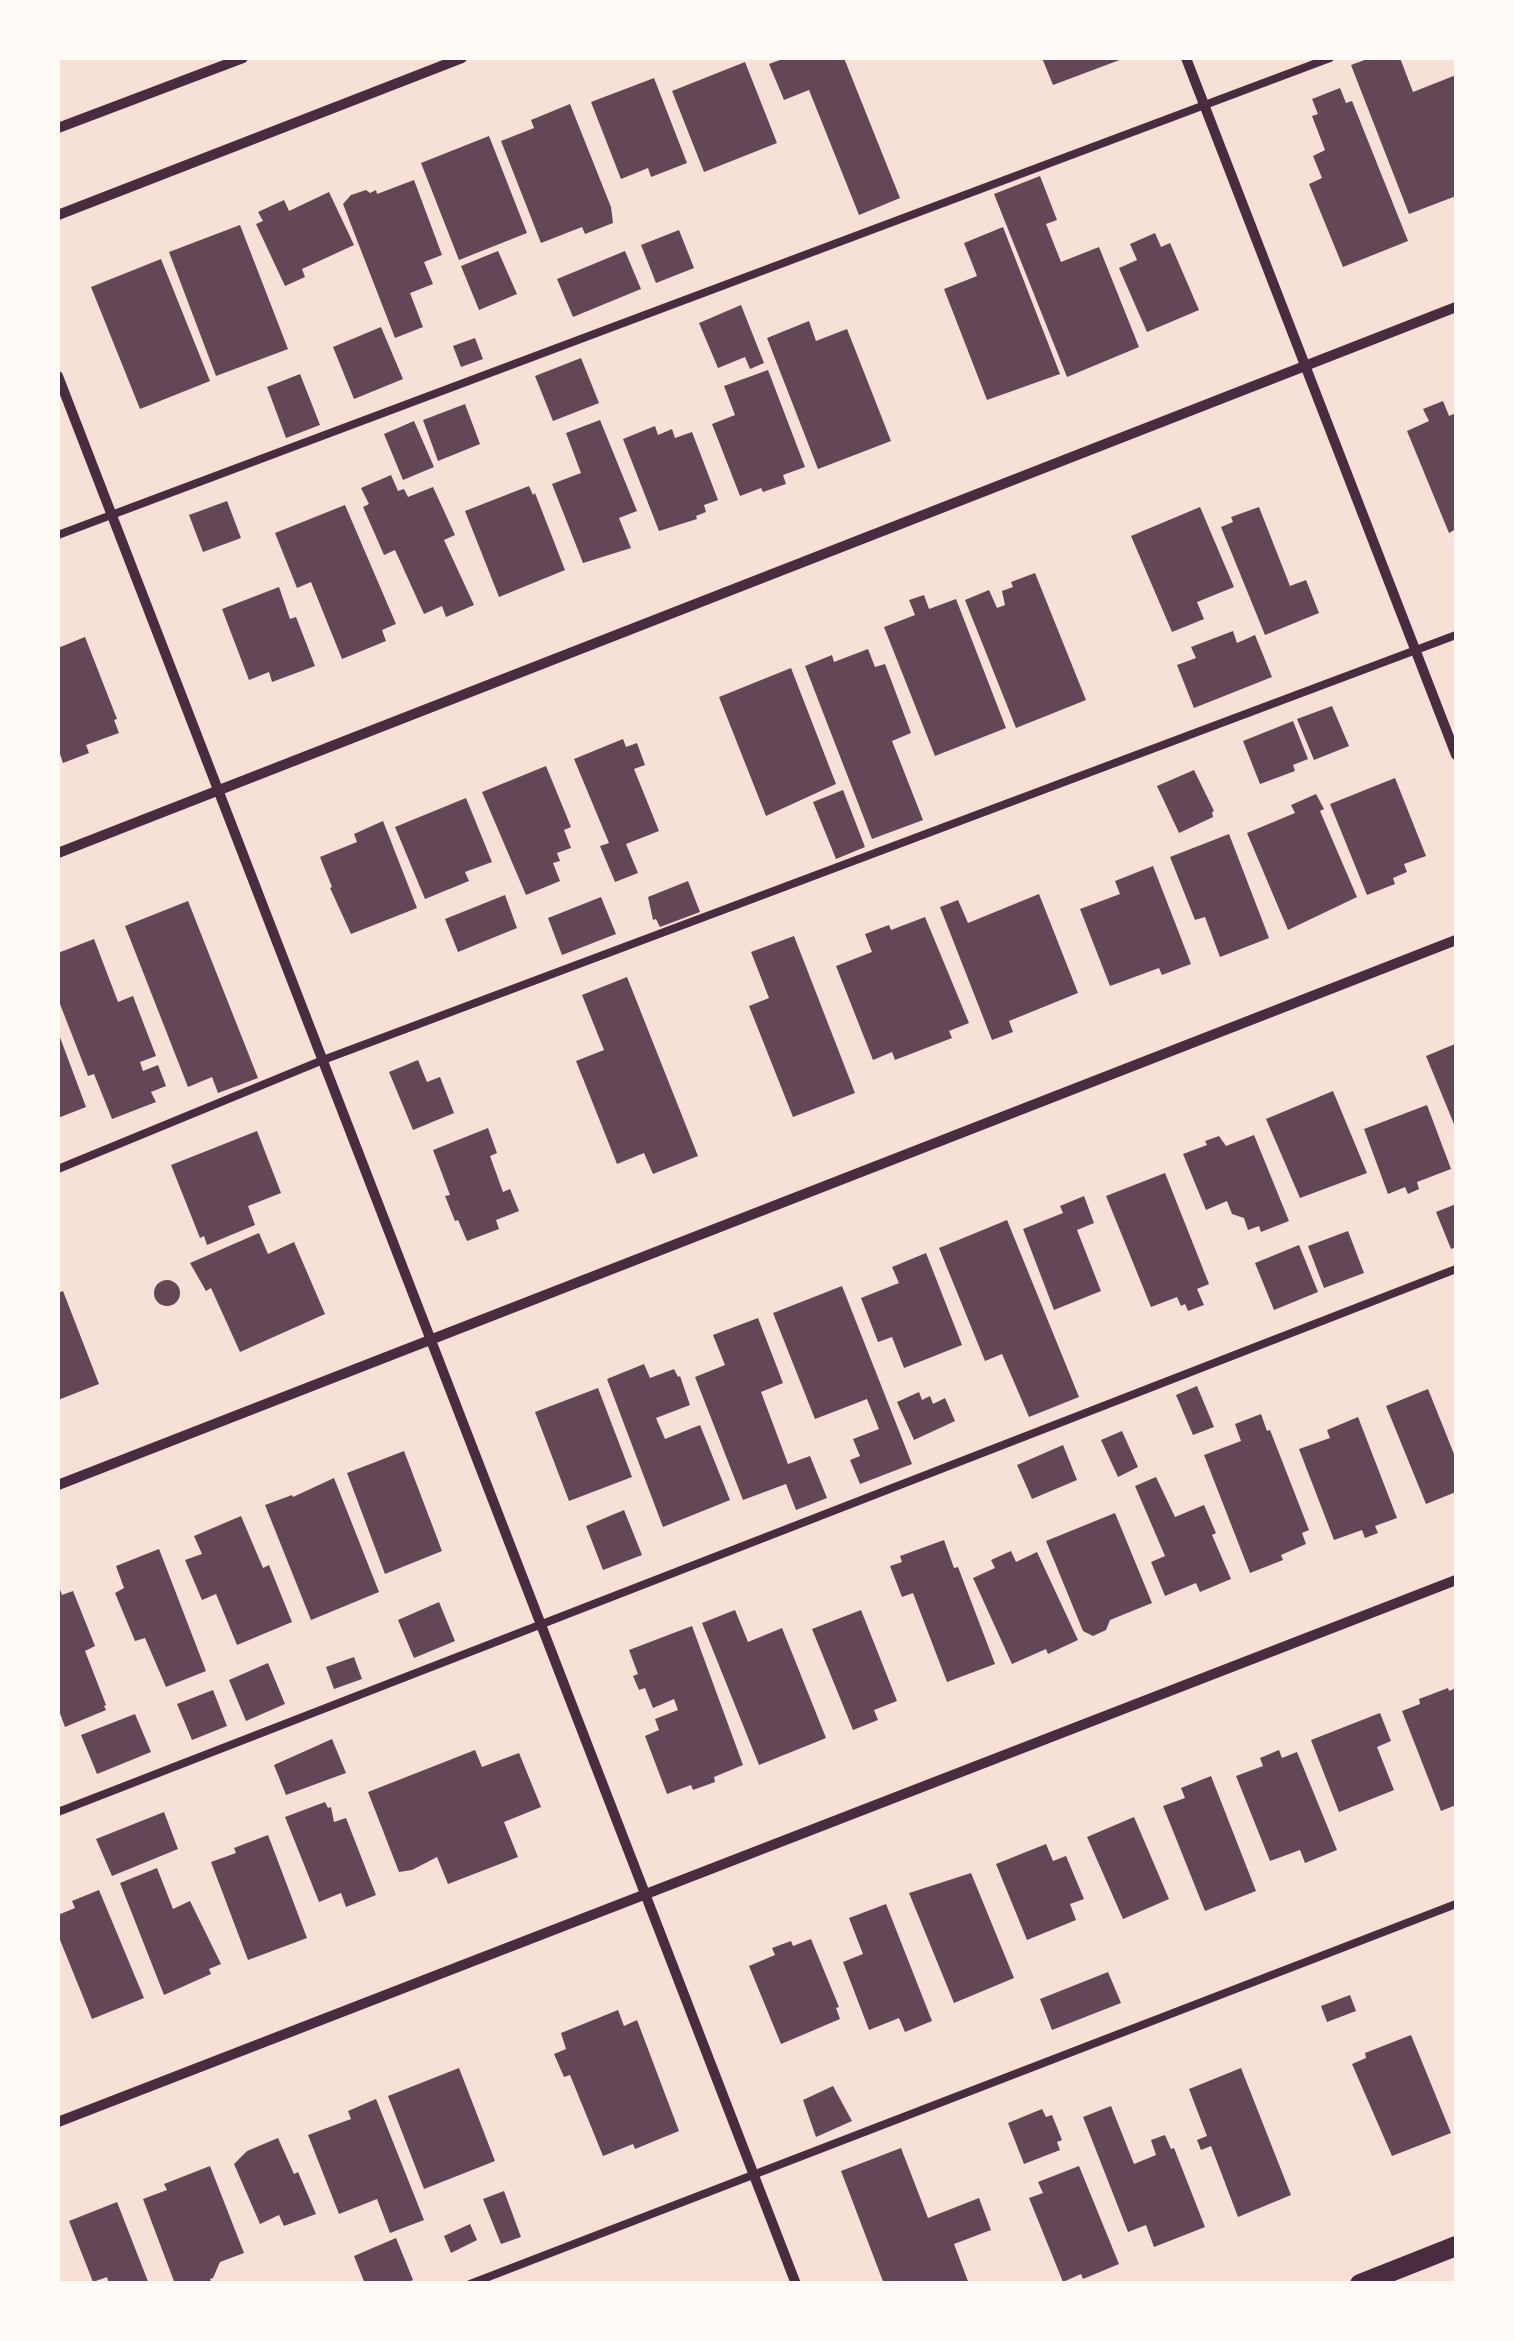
<!DOCTYPE html>
<html>
<head>
<meta charset="utf-8">
<style>
  body { margin:0 }
  #map { position:relative; width:1514px; height:2341px; overflow:hidden; background:#f7e1d7; font-family:"Source Sans 3",sans-serif }
  canvas { display:block }
  .frame { position:absolute; inset:0; border:60px solid #fffaf5; pointer-events:none }
</style>
</head>
<body>
<div id="map">
<canvas width="1514" height="2341"></canvas>
<div class="frame"></div>
</div>
<script>
const ctx = document.querySelector('canvas').getContext('2d');
ctx.lineJoin = 'round';
function paint(path, color) {
  ctx.fillStyle = color;
  ctx.fill(path, 'evenodd');
}
function poly(rows) {
  const path = new Path2D();
  for (const r of rows) {
    if (r.length === 3) {
      path.moveTo(r[0] + r[2], r[1]);
      path.arc(r[0], r[1], r[2], 0, 2 * Math.PI);
      continue;
    }
    path.moveTo(r[0], r[1]);
    for (let i = 2; i < r.length; i += 2) path.lineTo(r[i], r[i + 1]);
  }
  return path;
}
function stroke(path, color, width, dash) {
  ctx.strokeStyle = color;
  ctx.lineWidth = width;
  ctx.lineCap = dash ? 'butt' : 'round';
  ctx.setLineDash(dash || []);
  ctx.stroke(path);
}
const building = poly([
  [785,58,844,58,900,198,859,215,809,90,784,100,769,64],
  [1042,58,1125,58,1053,85],
  [1370,58,1400,58,1413,92,1456,75,1456,196,1409,214,1351,65],
  [745,62,777,143,704,172,672,91],
  [654,78,687,163,651,177,648,168,621,179,591,102],
  [1340,88,1346,103,1352,101,1408,241,1343,267,1309,184,1322,178,1313,156,1325,150,1312,116,1318,114,1312,99],
  [570,104,611,207,613,223,585,234,582,227,541,243,501,141,534,128,531,120],
  [489,136,527,233,459,260,421,163],
  [1040,176,1057,220,1046,224,1061,262,1099,247,1139,347,1067,377,994,194],
  [414,180,442,255,424,262,433,284,410,293,423,327,395,338,343,204,351,195,366,190,370,193,376,190,377,194],
  [329,192,354,245,302,269,305,277,285,286,256,224,263,221,258,212,284,200,289,211],
  [240,225,288,349,216,376,169,252],
  [1003,227,1060,374,987,400,944,289,977,276,964,243],
  [679,230,694,268,656,283,641,245],
  [1155,233,1161,247,1170,243,1199,310,1147,332,1119,268,1137,260,1130,244],
  [498,251,517,294,479,310,461,266],
  [625,251,641,289,573,317,557,279],
  [161,259,210,381,140,409,91,287],
  [741,305,764,363,750,369,745,357,718,368,699,323],
  [809,321,816,341,847,329,891,441,818,469,767,338],
  [381,327,403,379,354,399,333,347],
  [475,338,483,359,461,367,453,346],
  [581,358,599,403,553,421,535,376],
  [768,370,805,467,783,475,786,484,763,492,761,488,740,496,712,424,735,415,724,386],
  [300,374,320,425,286,438,267,387],
  [1443,401,1449,416,1456,413,1456,529,1449,533,1407,431,1429,421,1423,409],
  [465,404,480,444,438,461,423,420],
  [600,420,637,511,619,518,631,548,583,563,552,484,581,473,566,433],
  [414,421,434,467,403,480,384,434],
  [655,426,658,435,672,429,675,438,692,432,718,500,704,505,706,512,696,516,697,519,659,531,623,439],
  [391,475,398,491,404,489,408,497,433,487,455,535,444,540,474,605,446,617,442,606,424,614,395,550,384,555,363,507,369,504,361,488],
  [529,486,533,495,535,493,565,570,499,597,465,511],
  [227,501,241,538,203,552,189,515],
  [345,505,396,624,382,630,386,641,342,659,311,582,297,588,275,533],
  [1200,507,1234,587,1197,602,1204,619,1172,632,1131,536],
  [1259,507,1290,586,1306,580,1319,613,1265,635,1221,527,1233,522,1231,517],
  [1035,573,1086,700,1016,728,965,600,989,590,997,608,1005,605,1002,591,1013,587,1011,582],
  [279,587,290,619,296,617,315,666,272,682,269,672,249,680,222,609],
  [924,595,929,609,956,599,1006,728,935,756,884,627,915,615,909,600],
  [1233,631,1237,643,1255,635,1272,677,1194,708,1177,665,1196,658,1191,647],
  [85,637,117,719,114,720,119,733,86,745,89,753,63,763,58,748,58,648],
  [868,649,875,667,885,664,911,733,892,741,923,820,872,839,805,666,832,655,834,662],
  [791,668,836,784,766,816,719,697],
  [1332,706,1349,746,1314,760,1297,719],
  [1293,721,1308,759,1293,765,1295,771,1260,784,1243,741],
  [623,739,626,747,637,743,645,765,634,769,659,831,626,844,638,873,615,882,600,846,609,843,574,759],
  [546,766,571,827,564,830,571,848,557,853,560,861,553,863,560,881,526,895,482,792],
  [1194,770,1214,811,1212,812,1213,817,1179,833,1157,786],
  [1395,778,1426,856,1404,864,1407,872,1393,878,1395,884,1367,895,1330,804],
  [843,790,865,847,836,859,813,802],
  [1316,794,1324,809,1320,811,1357,897,1288,930,1247,833,1295,813,1291,805],
  [466,798,492,862,465,872,469,881,425,899,395,827],
  [383,821,417,908,351,934,330,888,332,887,320,857,357,842,354,834],
  [1229,834,1269,938,1220,957,1205,917,1195,920,1170,857],
  [1153,866,1191,964,1162,975,1159,968,1110,986,1080,909,1120,894,1115,881],
  [688,881,700,912,660,927,656,919,653,920,648,897],
  [1039,894,1078,993,1009,1021,1013,1032,992,1040,940,907,958,900,968,923],
  [505,895,517,928,458,952,445,919],
  [601,897,616,934,562,955,548,918],
  [188,901,258,1078,218,1093,212,1077,188,1087,125,926],
  [925,917,969,1023,949,1031,952,1038,895,1060,892,1052,873,1060,836,966,872,952,865,934,889,925,891,930],
  [794,936,855,1093,793,1117,749,1006,769,998,751,952],
  [94,939,118,1002,133,996,156,1056,140,1062,143,1071,158,1065,166,1086,151,1092,156,1102,112,1119,94,1074,88,1076,58,999,58,953],
  [627,977,698,1156,653,1174,644,1153,617,1164,576,1061,604,1050,582,995],
  [58,1032,86,1107,58,1118],
  [1455,1044,1456,1048,1456,1129,1426,1056],
  [418,1060,427,1082,440,1077,454,1113,413,1130,389,1072],
  [1333,1091,1367,1173,1300,1198,1266,1119],
  [1427,1105,1451,1169,1417,1182,1419,1189,1408,1194,1405,1187,1388,1194,1364,1129],
  [488,1128,497,1153,490,1156,503,1192,510,1189,519,1211,496,1220,499,1229,467,1241,458,1220,455,1221,445,1196,450,1195,433,1150],
  [257,1131,281,1193,248,1206,255,1225,207,1245,204,1236,200,1238,171,1165],
  [1254,1135,1289,1221,1261,1232,1259,1226,1248,1230,1244,1218,1232,1214,1227,1201,1206,1210,1183,1154,1207,1145,1205,1141,1219,1136,1226,1146],
  [1165,1173,1209,1284,1197,1289,1204,1305,1188,1311,1185,1304,1181,1306,1177,1297,1151,1307,1106,1196],
  [1084,1196,1094,1223,1077,1230,1101,1291,1054,1310,1023,1229,1063,1213,1060,1206],
  [1456,1204,1456,1247,1451,1249,1436,1212],
  [1007,1220,1079,1397,1029,1417,1002,1354,985,1361,939,1248],
  [1348,1231,1364,1273,1324,1288,1308,1246],
  [259,1233,268,1254,294,1242,325,1314,240,1352,211,1288,206,1291,190,1263],
  [1299,1245,1318,1292,1274,1310,1255,1263],
  [926,1253,962,1345,904,1368,892,1337,878,1342,861,1298,899,1283,892,1267],
  [167,1293,13],
  [842,1286,912,1464,860,1484,850,1460,860,1456,853,1439,879,1429,867,1399,815,1419,773,1313],
  [63,1291,99,1384,58,1400,58,1293],
  [758,1318,783,1383,761,1392,788,1464,810,1456,827,1498,796,1510,786,1484,743,1500,695,1377,725,1365,713,1335],
  [644,1364,650,1378,674,1369,678,1377,680,1376,690,1405,656,1418,665,1439,700,1425,730,1500,663,1527,607,1379],
  [1197,1386,1214,1427,1193,1435,1176,1395],
  [598,1388,632,1477,569,1501,535,1412],
  [1428,1389,1456,1459,1456,1492,1426,1504,1386,1406],
  [919,1392,922,1400,930,1396,933,1404,945,1398,955,1421,914,1440,897,1402],
  [1261,1414,1267,1431,1270,1430,1309,1530,1302,1533,1306,1544,1281,1555,1283,1560,1250,1573,1204,1455,1241,1441,1235,1424],
  [1358,1417,1397,1518,1375,1526,1378,1533,1365,1538,1362,1530,1334,1540,1299,1449,1330,1438,1327,1430],
  [1122,1431,1138,1467,1118,1477,1101,1440],
  [1063,1445,1077,1480,1032,1499,1017,1465],
  [404,1451,442,1551,385,1574,347,1473],
  [1156,1477,1175,1517,1204,1505,1216,1533,1212,1535,1231,1579,1200,1592,1196,1583,1165,1596,1151,1562,1165,1556,1135,1486],
  [334,1478,379,1592,311,1620,265,1505,292,1495,293,1497],
  [624,1510,642,1555,603,1570,586,1526],
  [1115,1513,1152,1603,1110,1620,1106,1630,1093,1636,1083,1631,1046,1541],
  [241,1516,263,1568,269,1565,292,1622,237,1645,216,1594,202,1600,185,1560,202,1554,194,1536],
  [944,1540,954,1568,958,1567,995,1664,947,1682,913,1593,902,1597,890,1566,902,1562,900,1556],
  [159,1549,206,1671,166,1687,145,1638,135,1641,115,1593,124,1588,116,1566],
  [1011,1551,1016,1562,1037,1552,1078,1640,1048,1654,1046,1649,1012,1664,973,1578,995,1568,991,1560],
  [58,1584,62,1595,73,1591,95,1646,85,1651,106,1705,104,1706,106,1710,65,1727,58,1708],
  [439,1602,455,1641,414,1658,398,1620],
  [735,1610,748,1642,782,1628,826,1738,759,1765,702,1623],
  [861,1610,897,1701,874,1710,878,1720,853,1730,812,1629],
  [692,1626,743,1765,714,1777,715,1782,693,1790,691,1785,667,1794,645,1736,659,1730,655,1719,678,1710,674,1699,653,1708,645,1688,639,1690,633,1676,638,1674,629,1650],
  [354,1657,362,1679,334,1689,326,1667],
  [268,1663,285,1704,246,1721,229,1680],
  [1448,1688,1449,1691,1456,1688,1456,1805,1441,1811,1402,1711,1420,1704,1419,1699],
  [213,1690,227,1726,192,1740,177,1704],
  [1380,1713,1391,1741,1377,1747,1394,1790,1339,1812,1311,1740],
  [135,1714,151,1752,97,1774,81,1735],
  [332,1739,346,1773,286,1795,274,1765],
  [475,1750,482,1767,519,1753,541,1807,504,1822,518,1857,448,1884,437,1857,412,1870,399,1872,368,1792],
  [1279,1750,1282,1758,1297,1752,1337,1850,1305,1863,1300,1850,1270,1861,1236,1776,1263,1766,1260,1758],
  [1211,1776,1256,1891,1205,1911,1163,1806,1185,1798,1181,1788],
  [325,1802,328,1808,331,1807,334,1822,346,1818,376,1895,346,1907,341,1893,319,1902,285,1817],
  [164,1812,178,1849,112,1876,96,1839],
  [1134,1817,1169,1899,1123,1919,1087,1837],
  [268,1835,307,1938,248,1960,211,1862,236,1853,234,1848],
  [1046,1844,1053,1861,1066,1856,1084,1899,1070,1904,1076,1920,1027,1940,996,1864],
  [157,1868,173,1909,190,1901,221,1964,209,1969,211,1974,164,1995,120,1883],
  [971,1873,1014,1978,954,2003,909,1893],
  [99,1890,144,1998,92,2019,58,1935,58,1915,75,1908,72,1901],
  [886,1904,932,2021,905,2032,899,2018,869,2030,843,1962,863,1954,849,1918],
  [811,1939,839,2007,836,2008,840,2019,781,2044,749,1966,775,1955,772,1948,791,1941,793,1946],
  [1108,1972,1121,2003,1052,2030,1040,1999],
  [1350,1995,1356,2011,1327,2022,1321,2006],
  [618,2010,624,2026,637,2020,679,2131,635,2149,633,2144,603,2156,570,2075,564,2077,554,2054,566,2049,561,2033],
  [1411,2035,1451,2133,1392,2156,1352,2064,1366,2058,1365,2053],
  [459,2068,495,2161,424,2189,388,2096],
  [1241,2068,1291,2195,1238,2217,1211,2146,1201,2150,1197,2140,1207,2136,1189,2089],
  [833,2086,852,2121,816,2137,803,2100],
  [376,2099,424,2220,390,2233,377,2199,339,2214,308,2135,351,2119,348,2111],
  [1111,2106,1134,2164,1156,2155,1151,2140,1165,2135,1171,2149,1174,2148,1205,2227,1154,2247,1146,2225,1128,2232,1083,2117],
  [1042,2109,1046,2117,1052,2115,1062,2140,1057,2142,1060,2150,1024,2164,1008,2123],
  [278,2138,294,2174,298,2172,316,2214,284,2226,279,2215,260,2224,234,2164,247,2151],
  [901,2148,928,2218,979,2198,991,2230,954,2244,969,2284,884,2284,841,2171],
  [210,2166,244,2253,220,2262,213,2278,210,2279,212,2284,175,2284,143,2199,167,2190,164,2184],
  [1079,2166,1119,2264,1083,2279,1081,2274,1063,2282,1029,2198,1043,2193,1038,2182],
  [504,2191,521,2237,501,2244,483,2199],
  [117,2202,149,2284,109,2284,107,2277,93,2282,69,2221],
  [470,2224,477,2240,451,2253,444,2236],
  [396,2238,413,2280,404,2284,365,2284,354,2256]
]);
const service = poly([
  [58,535,1330,58],
  [58,1169,323,1060,1456,635],
  [58,1812,1456,1269],
  [470,2284,1456,1904]
]);
const minor = poly([
  [1186,58,1456,755],
  [58,128,243,58],
  [58,215,462,58],
  [58,376,796,2284],
  [58,853,1456,307],
  [58,1485,1456,940],
  [58,2122,1456,1580]
]);
const secondary = poly([
  [1360,2284,1456,2246]
]);
paint(building, '#644757');
stroke(service, '#4a2c40', 8);
stroke(minor, '#4a2c40', 10);
stroke(secondary, '#4a2c40', 20);
</script>
</body>
</html>
